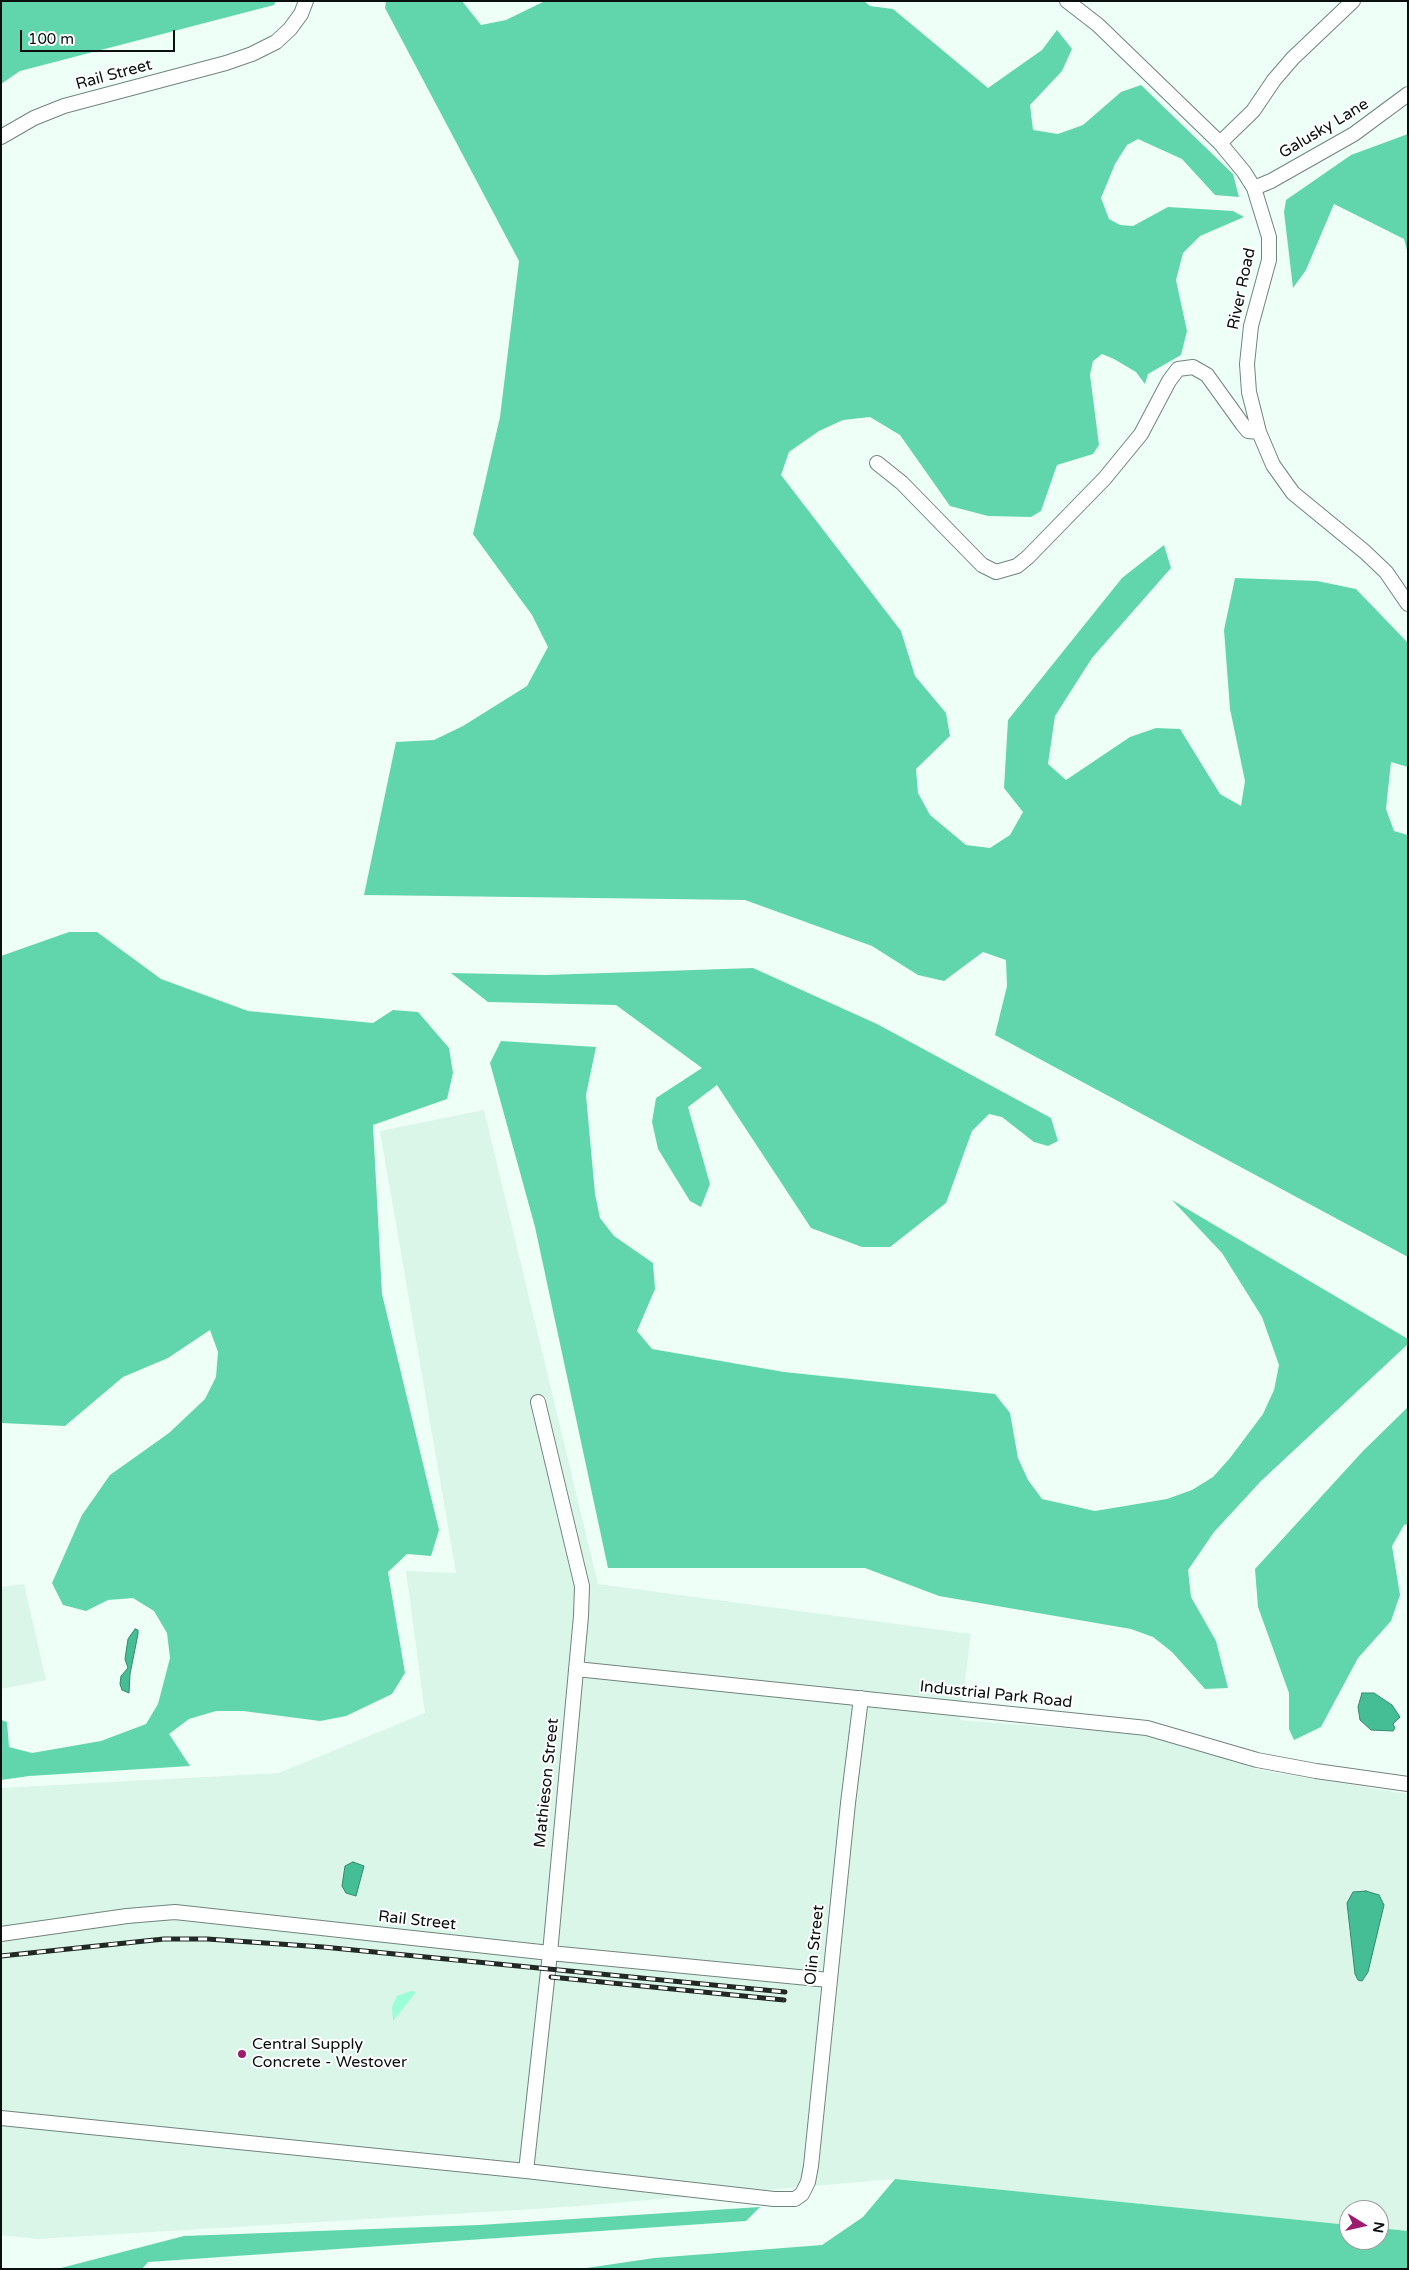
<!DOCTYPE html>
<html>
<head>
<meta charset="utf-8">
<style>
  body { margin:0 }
  #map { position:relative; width:1409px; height:2270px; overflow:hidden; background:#eefff7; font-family:"Varela Round",sans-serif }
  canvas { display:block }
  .frame { position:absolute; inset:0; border:2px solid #09100d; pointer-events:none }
  .north { position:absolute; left:1339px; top:2200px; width:50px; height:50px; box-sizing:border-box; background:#fff; border:1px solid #9d9f9e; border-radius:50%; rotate:99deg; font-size:14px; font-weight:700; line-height:20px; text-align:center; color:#09100d }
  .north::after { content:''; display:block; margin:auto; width:18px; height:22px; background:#9d1c6f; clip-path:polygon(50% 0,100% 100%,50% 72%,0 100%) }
  .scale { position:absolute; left:20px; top:30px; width:155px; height:22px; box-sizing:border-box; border:2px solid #09100d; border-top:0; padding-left:6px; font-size:15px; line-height:18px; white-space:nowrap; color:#09100d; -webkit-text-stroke:4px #fff; paint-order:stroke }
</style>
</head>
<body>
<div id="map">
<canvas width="1409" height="2270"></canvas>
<div class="frame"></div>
<div class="north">N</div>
<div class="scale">100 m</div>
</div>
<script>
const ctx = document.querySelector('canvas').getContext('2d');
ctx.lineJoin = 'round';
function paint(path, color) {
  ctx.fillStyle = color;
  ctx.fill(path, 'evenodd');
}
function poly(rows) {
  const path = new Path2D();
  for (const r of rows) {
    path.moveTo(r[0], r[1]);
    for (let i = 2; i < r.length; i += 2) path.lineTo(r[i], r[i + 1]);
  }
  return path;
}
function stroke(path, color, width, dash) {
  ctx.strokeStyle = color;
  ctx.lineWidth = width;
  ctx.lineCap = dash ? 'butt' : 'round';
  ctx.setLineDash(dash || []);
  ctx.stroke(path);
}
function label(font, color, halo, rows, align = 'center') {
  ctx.font = font + ' "Varela Round",sans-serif';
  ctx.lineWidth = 4;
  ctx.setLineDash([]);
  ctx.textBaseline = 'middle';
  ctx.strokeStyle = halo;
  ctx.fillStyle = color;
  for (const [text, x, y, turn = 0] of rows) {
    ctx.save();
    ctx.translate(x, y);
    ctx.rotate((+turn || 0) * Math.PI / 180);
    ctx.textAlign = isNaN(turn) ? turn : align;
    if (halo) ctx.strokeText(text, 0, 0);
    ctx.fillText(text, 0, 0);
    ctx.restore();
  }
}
const built = poly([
  [484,1110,598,1584,971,1634,960,1720,1162,1736,1259,1770,1408,1794,1408,2231,1379,2228,1379,2210,1349,2210,1349,2225,895,2179,567,2207,37,2239,1,2235,1,1788,279,1773,425,1713,406,1571,456,1573,380,1131],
  [24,1584,46,1680,1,1689,1,1587]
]);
const green = poly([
  [411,1991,416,1992,393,2021,392,2007,397,1996]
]);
const forest = poly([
  [1,1,276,1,274,5,20,71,1,84],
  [386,1,462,1,481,25,506,20,545,1,864,1,870,6,893,9,988,88,1042,50,1057,30,1072,49,1062,71,1030,105,1033,130,1058,134,1083,125,1121,92,1141,85,1233,174,1239,197,1215,195,1182,159,1138,139,1127,145,1115,164,1101,198,1109,219,1120,225,1133,226,1168,207,1233,211,1244,217,1200,236,1183,253,1176,280,1187,331,1181,355,1148,374,1145,384,1136,372,1114,359,1102,354,1093,361,1090,375,1099,445,1093,454,1057,465,1041,511,1031,517,988,516,950,506,900,435,870,417,843,420,819,431,789,452,781,475,901,631,915,676,946,713,950,736,916,769,918,793,930,815,966,845,990,848,1010,835,1023,812,1004,788,1008,720,1122,578,1164,545,1171,568,1092,658,1055,716,1048,764,1066,780,1130,737,1156,728,1180,729,1220,794,1241,806,1245,781,1230,709,1224,630,1235,578,1317,581,1356,589,1408,643,1408,767,1391,762,1386,809,1394,831,1408,835,1408,1257,995,1035,1007,986,1006,960,983,952,944,981,918,975,872,946,745,900,364,895,396,742,434,740,463,726,527,686,548,647,532,615,473,534,500,417,519,261,385,8],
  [1408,134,1408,254,1404,239,1334,204,1306,270,1293,288,1284,212,1286,200,1351,155],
  [69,932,97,932,161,979,248,1011,373,1023,393,1010,418,1012,449,1048,453,1073,447,1099,373,1125,382,1294,439,1530,431,1556,407,1554,388,1572,405,1673,392,1694,346,1716,320,1721,243,1711,216,1711,189,1719,169,1734,190,1766,29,1776,1,1780,1,1720,7,1722,9,1747,32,1753,101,1741,146,1724,158,1704,170,1658,167,1633,154,1611,133,1598,108,1600,86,1611,63,1605,52,1583,82,1515,110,1475,169,1433,205,1399,216,1377,218,1352,210,1330,168,1358,123,1377,65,1426,1,1423,1,956],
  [753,968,877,1024,1051,1118,1058,1141,1048,1146,1034,1142,1002,1117,989,1114,972,1131,946,1203,890,1247,862,1247,811,1228,717,1085,688,1107,710,1184,701,1207,690,1201,658,1149,652,1122,656,1098,702,1068,616,1005,488,1002,451,973,546,975],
  [501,1041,596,1047,586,1095,595,1194,600,1218,614,1236,653,1263,655,1289,637,1331,652,1349,784,1372,995,1394,1010,1413,1018,1458,1028,1480,1042,1499,1095,1511,1167,1499,1192,1490,1213,1477,1230,1458,1263,1414,1274,1390,1279,1365,1262,1317,1222,1253,1172,1200,1408,1339,1408,1344,1261,1481,1214,1532,1188,1570,1191,1597,1216,1641,1228,1688,1205,1689,1172,1652,1153,1637,1131,1629,939,1596,865,1568,608,1568,535,1227,490,1063],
  [1408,1407,1408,1524,1404,1525,1392,1546,1400,1595,1391,1621,1358,1658,1321,1727,1294,1740,1289,1729,1289,1693,1258,1607,1255,1569,1363,1451],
  [895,2179,1349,2225,1349,2240,1379,2240,1379,2228,1408,2231,1408,2269,580,2269,654,2258,822,2245,863,2217],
  [760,2207,746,2221,148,2262,142,2269,57,2269,184,2236,479,2225]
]);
const water = poly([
  [135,1629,138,1630,138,1634,130,1674,129,1693,122,1690,120,1684,121,1676,128,1668,125,1659,128,1639,135,1629],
  [1362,1693,1374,1693,1392,1705,1400,1717,1393,1724,1395,1728,1393,1731,1371,1730,1360,1720,1358,1707,1362,1693],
  [353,1862,364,1866,356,1896,346,1893,342,1886,345,1866,353,1862],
  [1366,1891,1379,1895,1384,1905,1368,1972,1362,1981,1358,1980,1355,1974,1347,1903,1353,1892,1366,1891]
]);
const minor = poly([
  [1067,1,1098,25,1220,143,1244,172,1254,188,1269,237,1269,260,1251,326,1247,364,1249,392,1259,432,1273,465,1293,493,1365,552,1386,572,1408,604],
  [1,137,34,118,64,106,226,63,252,54,276,42,290,29,301,14,306,1],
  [1220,143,1253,111,1274,80,1293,58,1353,1],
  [1254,188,1271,181,1354,134,1408,94],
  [877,463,902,483,982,565,996,572,1017,566,1028,557,1105,478,1141,434,1169,381,1178,369,1193,367,1207,375,1243,425,1248,431,1259,432],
  [576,1669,1147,1728,1257,1760,1316,1771,1408,1784],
  [1,1934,127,1916,175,1912,550,1953,829,1980],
  [1,2118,526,2171,774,2199,795,2199,802,2194,808,2182,811,2166,848,1803,861,1698],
  [526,2171,550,1953,581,1616,582,1586,538,1402]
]);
const rail = poly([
  [1,1956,164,1939,207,1939,323,1947,785,1992],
  [551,1977,784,2000]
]);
const markers = [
  [242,2054,5,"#9d1c6f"]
];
const streetNames = [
  ["Rail Street",114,75,-15],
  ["Galusky Lane",1324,129,-31],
  ["River Road",1242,289,-78],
  ["Industrial Park Road",996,1695,6],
  ["Mathieson Street",547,1783,-84],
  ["Rail Street",417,1921,6],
  ["Olin Street",815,1945,-84]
];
const poiNames = [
  ["Central Supply",252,2045],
  ["Concrete - Westover",252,2063]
];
paint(built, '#d9f6e9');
paint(green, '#9affd8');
paint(forest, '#61d6ad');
paint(water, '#45be95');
stroke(water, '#338a6c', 1);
stroke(minor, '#71847c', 16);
stroke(minor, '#fff', 14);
stroke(rail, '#212925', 5);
stroke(rail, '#fff', 3, [9]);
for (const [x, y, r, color] of markers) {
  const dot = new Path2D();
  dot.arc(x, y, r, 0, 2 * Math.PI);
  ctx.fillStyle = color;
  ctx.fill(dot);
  stroke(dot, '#fff', 2);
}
label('16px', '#09100d', '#fff', streetNames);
label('16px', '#09100d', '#fff', poiNames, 'left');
</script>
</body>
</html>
